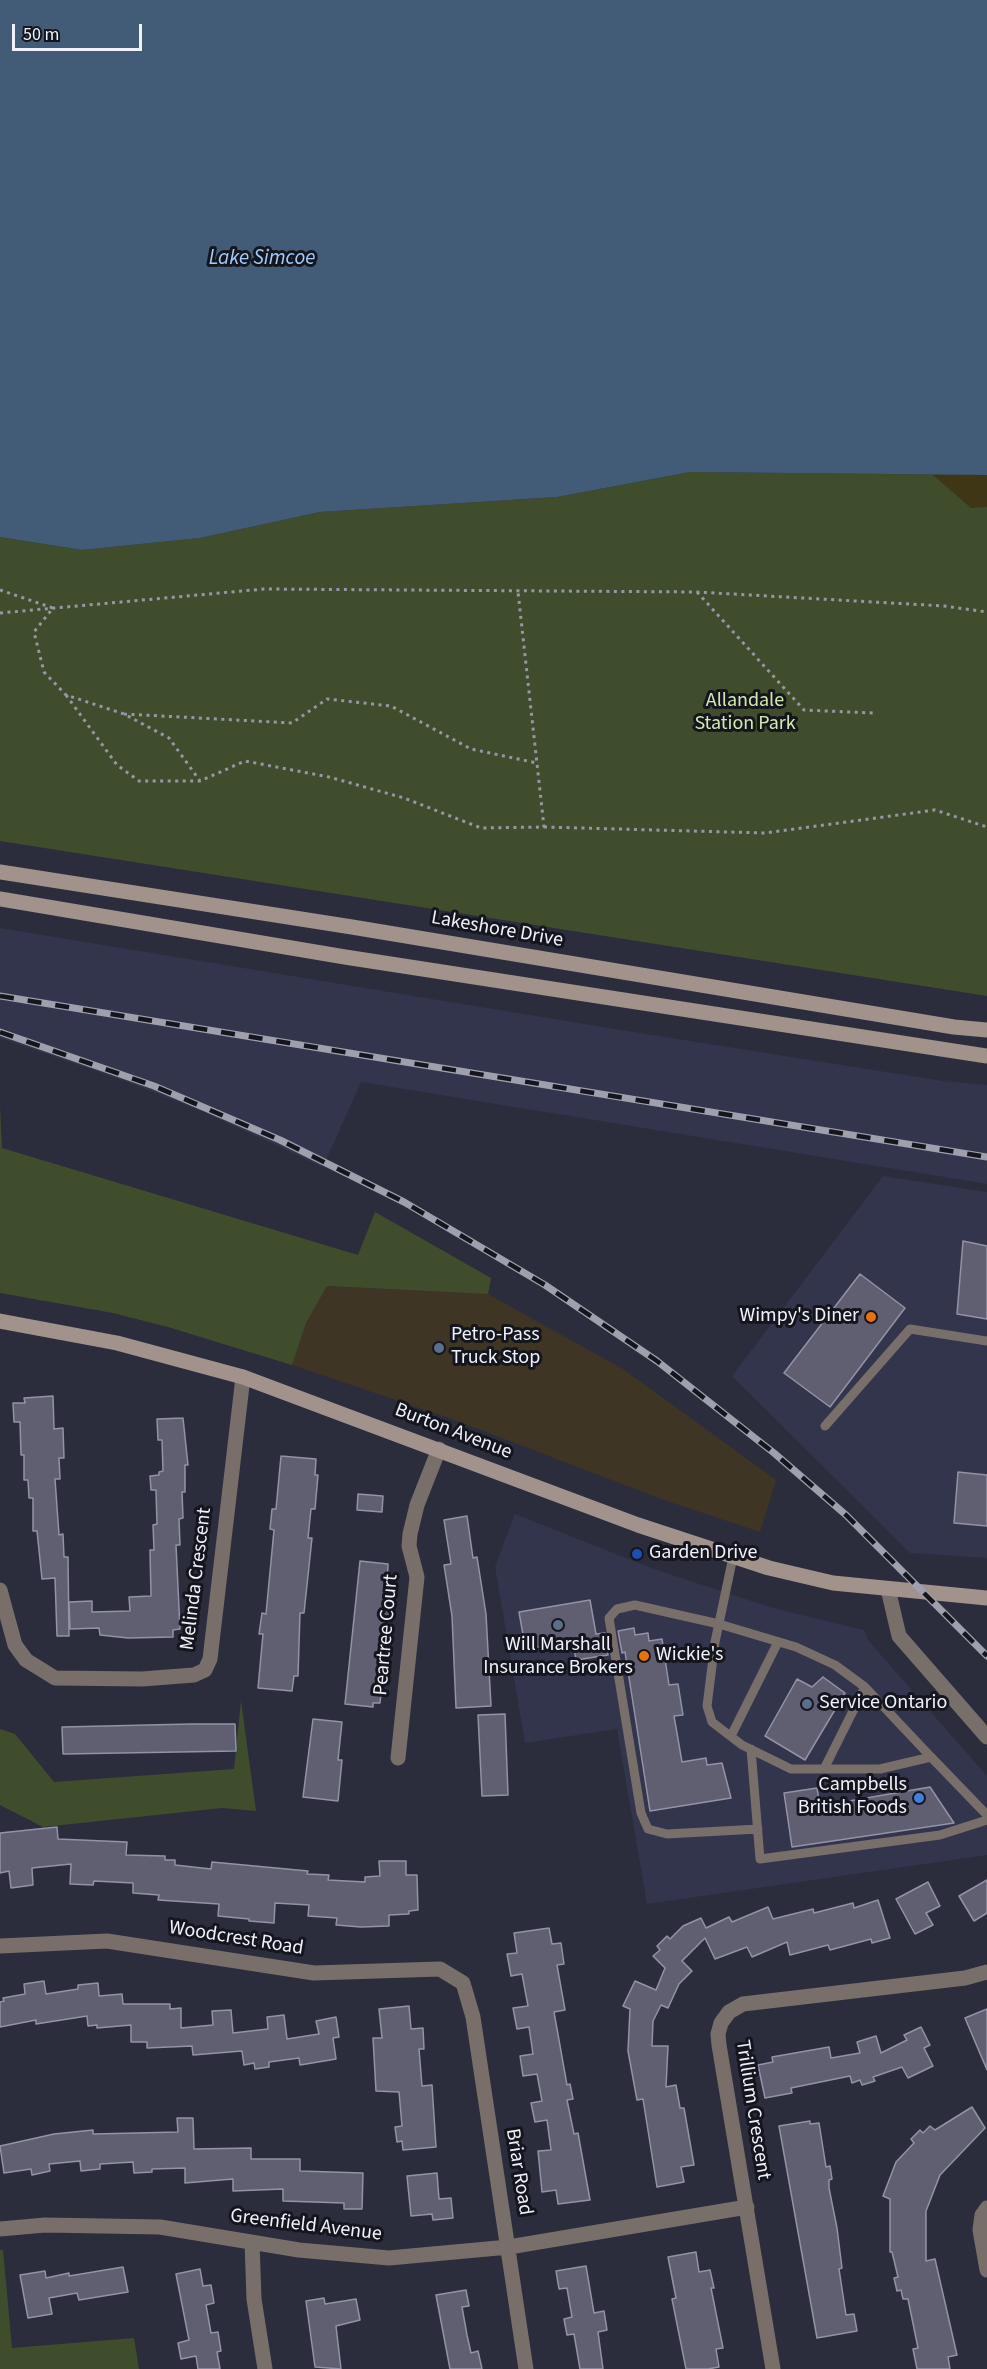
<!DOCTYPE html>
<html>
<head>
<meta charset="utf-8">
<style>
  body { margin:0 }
  #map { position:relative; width:987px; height:2369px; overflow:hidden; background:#2b2d3d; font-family:"Source Sans 3",sans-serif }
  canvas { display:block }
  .scale { position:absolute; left:12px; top:24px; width:130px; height:27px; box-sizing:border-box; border:3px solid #eff1fc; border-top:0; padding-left:8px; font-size:18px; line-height:21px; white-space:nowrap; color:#eff1fc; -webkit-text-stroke:4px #15161d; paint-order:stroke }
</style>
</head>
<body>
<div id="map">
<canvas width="987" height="2369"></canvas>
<div class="scale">50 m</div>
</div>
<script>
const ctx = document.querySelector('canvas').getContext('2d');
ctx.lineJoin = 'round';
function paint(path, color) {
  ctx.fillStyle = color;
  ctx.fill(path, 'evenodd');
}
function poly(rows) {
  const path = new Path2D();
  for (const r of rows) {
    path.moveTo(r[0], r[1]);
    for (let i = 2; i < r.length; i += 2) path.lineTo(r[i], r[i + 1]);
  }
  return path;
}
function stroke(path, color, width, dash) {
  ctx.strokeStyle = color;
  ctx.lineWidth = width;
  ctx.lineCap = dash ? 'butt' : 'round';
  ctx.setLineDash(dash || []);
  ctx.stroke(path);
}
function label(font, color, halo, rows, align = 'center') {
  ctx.font = font + ' "Source Sans 3",sans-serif';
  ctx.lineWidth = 6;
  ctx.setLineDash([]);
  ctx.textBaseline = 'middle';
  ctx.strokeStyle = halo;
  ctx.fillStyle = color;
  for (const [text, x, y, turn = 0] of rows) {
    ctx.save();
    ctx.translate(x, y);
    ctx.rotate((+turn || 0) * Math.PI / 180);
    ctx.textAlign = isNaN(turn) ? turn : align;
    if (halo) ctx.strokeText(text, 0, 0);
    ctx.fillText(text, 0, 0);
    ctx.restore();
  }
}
const built = poly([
  [0,928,621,1030,943,1081,987,1085,987,1184,361,1082,323,1167,204,1112,120,1079,0,1038],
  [883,1176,987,1192,987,1558,910,1553,732,1376],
  [515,1514,654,1569,773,1608,864,1630,868,1640,987,1776,987,1855,647,1904,617,1729,525,1743,495,1567]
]);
const industrial = poly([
  [327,1286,488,1294,623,1369,776,1480,760,1532,664,1500,452,1419,292,1365,306,1323]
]);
const green = poly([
  [690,472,987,475,987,996,0,841,0,537,82,550,200,538,320,512,557,497],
  [0,1106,2,1148,358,1255,375,1212,491,1278,488,1294,327,1286,306,1323,292,1365,168,1327,113,1313,0,1293],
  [241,1701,256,1811,222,1808,43,1827,0,1805,0,1729,15,1734,54,1782,234,1769],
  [0,2250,3,2250,12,2348,134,2338,139,2369,0,2369]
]);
const sand = poly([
  [919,463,987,464,987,507,971,508]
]);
const water = poly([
  [0,0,987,0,987,475,690,472,557,497,320,512,200,538,82,550,0,537]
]);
const building = poly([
  [963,1241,987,1246,987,1319,957,1314,963,1241],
  [860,1274,905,1308,830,1407,784,1373,860,1274],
  [53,1396,54,1429,63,1428,64,1458,59,1458,60,1479,55,1479,59,1535,63,1534,64,1557,68,1557,69,1636,57,1636,55,1578,42,1579,37,1531,33,1531,33,1498,29,1498,28,1480,24,1480,24,1455,21,1455,20,1422,14,1422,13,1403,25,1403,24,1398,53,1396],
  [183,1418,188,1465,185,1465,185,1492,182,1492,183,1518,179,1519,180,1545,176,1545,180,1629,173,1630,173,1637,128,1638,100,1635,99,1628,70,1629,69,1602,92,1601,92,1612,130,1611,129,1597,151,1596,150,1550,154,1550,153,1525,157,1524,156,1490,151,1490,150,1476,159,1475,159,1472,163,1471,162,1440,158,1440,157,1419,183,1418],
  [281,1456,316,1459,315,1475,318,1475,315,1509,311,1509,308,1538,312,1538,304,1613,300,1613,298,1676,294,1676,292,1691,258,1688,263,1634,259,1634,262,1613,266,1614,274,1530,270,1529,272,1509,276,1509,281,1456],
  [958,1472,987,1475,987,1526,954,1523,958,1472],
  [358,1494,383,1496,382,1512,357,1510,358,1494],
  [467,1516,473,1558,477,1557,486,1614,491,1706,456,1708,452,1616,444,1565,451,1564,444,1520,467,1516],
  [360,1561,388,1564,387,1587,392,1588,380,1703,373,1703,373,1707,345,1704,360,1561],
  [590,1600,596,1634,605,1633,608,1655,576,1660,573,1641,528,1649,528,1645,525,1646,519,1612,590,1600],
  [634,1628,635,1635,648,1633,649,1641,662,1639,669,1685,678,1684,683,1715,674,1716,682,1762,706,1758,707,1765,722,1763,731,1798,650,1811,625,1652,622,1653,618,1631,634,1628],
  [823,1677,845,1693,805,1760,765,1736,797,1679,812,1687,823,1677],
  [505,1714,508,1795,482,1796,478,1715,505,1714],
  [313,1719,342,1722,338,1760,342,1760,338,1801,303,1797,313,1719],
  [191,1724,235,1724,236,1751,63,1754,62,1727,191,1724],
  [930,1787,954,1823,792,1847,784,1793,817,1788,820,1806,930,1787],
  [57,1827,58,1839,127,1842,126,1855,165,1856,165,1860,175,1860,175,1865,211,1869,212,1862,308,1871,307,1874,329,1875,328,1880,365,1882,365,1877,380,1876,379,1861,406,1861,406,1875,417,1875,418,1910,409,1911,409,1914,389,1915,389,1926,361,1927,336,1925,337,1918,308,1916,309,1905,275,1903,274,1923,249,1921,249,1919,218,1916,219,1904,158,1900,159,1895,133,1893,133,1883,94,1881,93,1885,70,1884,71,1864,32,1868,33,1885,11,1888,9,1871,0,1873,0,1833,57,1827],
  [987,1880,987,1913,974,1921,959,1896,987,1880],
  [928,1882,940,1906,926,1913,933,1925,915,1934,896,1899,928,1882],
  [878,1900,890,1938,872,1943,871,1939,830,1950,828,1945,790,1955,787,1942,752,1957,747,1947,715,1959,705,1938,682,1961,692,1971,679,1984,668,2008,661,2005,653,2021,652,2046,668,2046,666,2087,676,2085,680,2108,684,2108,694,2165,681,2167,684,2182,657,2187,643,2099,637,2100,628,2051,630,2009,623,2006,635,1981,656,1990,665,1968,653,1956,660,1950,657,1946,667,1936,670,1939,683,1926,701,1918,706,1928,729,1917,732,1922,768,1907,773,1919,813,1909,814,1913,853,1903,854,1908,878,1900],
  [549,1928,552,1944,561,1943,564,1964,557,1965,565,2010,554,2012,567,2085,570,2084,573,2099,567,2100,574,2134,578,2133,590,2200,558,2204,556,2190,542,2192,538,2151,551,2150,547,2120,535,2122,531,2103,542,2101,537,2074,523,2076,520,2056,533,2054,529,2027,517,2029,513,2008,528,2006,522,1974,511,1976,507,1954,517,1953,514,1933,549,1928],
  [44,1981,46,1994,78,1989,78,1985,98,1983,99,1996,122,1994,123,2004,170,2004,170,2009,181,2008,181,2028,213,2025,212,2011,231,2010,233,2033,268,2029,267,2017,284,2015,287,2039,319,2034,316,2021,336,2017,339,2037,333,2038,336,2059,300,2065,299,2058,269,2062,269,2067,255,2069,254,2063,244,2065,242,2051,193,2055,192,2046,147,2048,147,2042,131,2042,131,2025,97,2028,97,2025,88,2026,87,2016,36,2024,36,2020,0,2027,0,2002,4,2001,3,1998,25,1994,24,1984,44,1981],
  [409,2006,411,2029,423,2028,424,2049,419,2049,422,2086,432,2085,436,2147,403,2150,402,2141,397,2142,395,2127,402,2126,399,2092,376,2091,373,2038,382,2038,379,2009,409,2006],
  [987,2009,987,2070,965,2018,987,2009],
  [921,2027,930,2045,924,2048,933,2066,908,2078,902,2067,873,2077,875,2081,862,2085,860,2080,852,2083,850,2076,791,2088,792,2093,765,2098,758,2065,773,2062,772,2057,829,2047,831,2058,860,2053,857,2042,876,2036,881,2053,907,2040,904,2035,921,2027],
  [972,2107,985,2128,940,2175,926,2211,926,2261,935,2259,957,2355,948,2357,950,2369,917,2369,913,2349,918,2348,908,2299,903,2299,901,2290,897,2291,894,2278,898,2277,892,2252,890,2252,890,2199,883,2196,896,2162,914,2143,911,2139,920,2130,923,2133,930,2126,935,2130,972,2107],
  [177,2118,193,2118,194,2149,251,2148,251,2159,300,2159,300,2171,363,2173,362,2209,344,2209,344,2203,283,2201,283,2189,233,2191,233,2179,185,2183,185,2168,152,2169,152,2172,134,2173,133,2162,100,2164,100,2169,81,2171,80,2161,49,2164,50,2171,32,2175,31,2169,4,2173,0,2146,54,2134,93,2130,93,2134,178,2132,177,2118],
  [810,2121,810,2124,819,2123,826,2167,830,2166,832,2179,829,2180,829,2188,837,2228,842,2268,839,2269,846,2315,854,2314,857,2331,817,2338,779,2126,810,2121],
  [437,2173,439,2199,451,2198,453,2218,433,2220,432,2214,411,2216,407,2176,437,2173],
  [696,2252,699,2272,710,2270,714,2288,711,2288,723,2348,716,2349,719,2367,708,2369,686,2369,672,2299,676,2298,668,2257,696,2252],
  [586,2266,594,2313,604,2311,607,2330,598,2332,603,2369,580,2369,574,2334,567,2335,564,2319,572,2317,567,2288,559,2289,556,2271,586,2266],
  [123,2267,128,2292,79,2300,77,2293,49,2298,52,2314,28,2318,20,2275,45,2271,46,2278,69,2273,69,2276,123,2267],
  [200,2269,203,2286,211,2285,214,2303,206,2305,211,2333,218,2332,221,2351,217,2352,220,2369,198,2369,196,2356,181,2359,178,2343,189,2340,176,2274,200,2269],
  [466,2290,469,2306,462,2307,467,2335,471,2353,478,2351,482,2369,450,2369,436,2295,466,2290],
  [324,2298,325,2304,356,2299,360,2320,336,2326,341,2369,315,2367,306,2301,324,2298]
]);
const path = poly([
  [0,590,53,608,34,632,44,672,66,695,124,714,169,738,200,781],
  [697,592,804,710,873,713],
  [0,613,264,589,697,592,944,606,987,612],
  [66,695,117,765,139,781,200,781,245,761,329,777,404,798,481,828,544,827,518,592],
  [124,714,292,723,327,699,391,706,471,749,537,763],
  [544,827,765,833,935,810,987,827]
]);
const lane = poly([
  [825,1426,910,1329,987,1341],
  [733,1557,715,1642,707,1706,712,1722,742,1745,791,1769,880,1769,931,1757,987,1815],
  [731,1736,778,1642],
  [751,1749,760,1859,940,1835,987,1820],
  [824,1769,865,1687],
  [758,1829,667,1834,648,1829,641,1813,609,1618,617,1609,635,1605,719,1624,796,1647,835,1665,865,1687,931,1757]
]);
const street = poly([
  [888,1589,899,1636,987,1737],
  [0,1590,15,1645,26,1660,55,1678,142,1679,194,1675,205,1670,210,1659,243,1377],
  [398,1758,417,1577,409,1546,410,1534,417,1505,439,1449],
  [0,1946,107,1941,314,1973,440,1969,463,1983,473,2017,526,2369],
  [987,2208,982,2215,980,2230,987,2270],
  [0,2229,45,2225,160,2227,299,2250,389,2258,509,2247,747,2207],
  [252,2242,254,2299,265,2369],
  [773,2369,719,2045,718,2034,721,2023,729,2012,743,2004,965,1978,987,1972]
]);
const secondary = poly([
  [0,872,352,927,954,1027,987,1030],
  [0,899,345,957,987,1056],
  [0,1321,117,1343,243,1377,638,1525,769,1568,833,1583,987,1598]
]);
const rail = poly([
  [0,996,987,1157],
  [0,1032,154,1086,280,1140,404,1202,545,1285,657,1361,774,1453,846,1515,987,1656]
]);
const markers = [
  [871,1317,6,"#e8710a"],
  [439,1348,6,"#5c6f8a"],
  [637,1554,6,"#1a4fb4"],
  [558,1625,6,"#5c6f8a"],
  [644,1656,6,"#e8710a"],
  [807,1704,6,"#5c6f8a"],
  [919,1798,6,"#3f7fe0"]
];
const parkNames = [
  ["Allandale",745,702],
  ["Station Park",745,725]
];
const streetNames = [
  ["Lakeshore Drive",497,930,10],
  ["Burton Avenue",453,1432,21],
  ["Melinda Crescent",197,1579,-83],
  ["Peartree Court",387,1635,-85],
  ["Woodcrest Road",236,1939,9],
  ["Trillium Crescent",752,2110,81],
  ["Briar Road",518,2172,81],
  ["Greenfield Avenue",306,2226,7]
];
const poiNames = [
  ["Wimpy's Diner",859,1317,"right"],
  ["Petro-Pass",451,1336],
  ["Truck Stop",451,1359],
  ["Garden Drive",649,1554],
  ["Will Marshall",558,1646,"center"],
  ["Insurance Brokers",558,1669,"center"],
  ["Wickie's",656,1656],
  ["Service Ontario",819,1704],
  ["Campbells",907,1786,"right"],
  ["British Foods",907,1809,"right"]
];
const waterNames = [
  ["Lake Simcoe",262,259]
];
paint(built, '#32354b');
paint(industrial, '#3e3524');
paint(green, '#404d2d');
paint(sand, '#3e3615');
paint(water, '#425b76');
paint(building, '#605f72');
stroke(building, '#9392a6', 1.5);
stroke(path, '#9597a5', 3, [3, 4.5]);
stroke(lane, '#786f6a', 9);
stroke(street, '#786f6a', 15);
stroke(secondary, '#a1928c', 15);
stroke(rail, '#9ea0ad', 7);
stroke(rail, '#15161d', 4.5, [14]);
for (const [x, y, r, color] of markers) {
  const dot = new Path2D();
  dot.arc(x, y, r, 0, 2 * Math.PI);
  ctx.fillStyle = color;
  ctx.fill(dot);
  stroke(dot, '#15161d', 2);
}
label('20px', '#d1ebaf', '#15161d', parkNames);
label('20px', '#eff1fc', '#15161d', streetNames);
label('20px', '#eff1fc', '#15161d', poiNames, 'left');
label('italic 21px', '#a0cdfe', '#15161d', waterNames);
</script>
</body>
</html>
